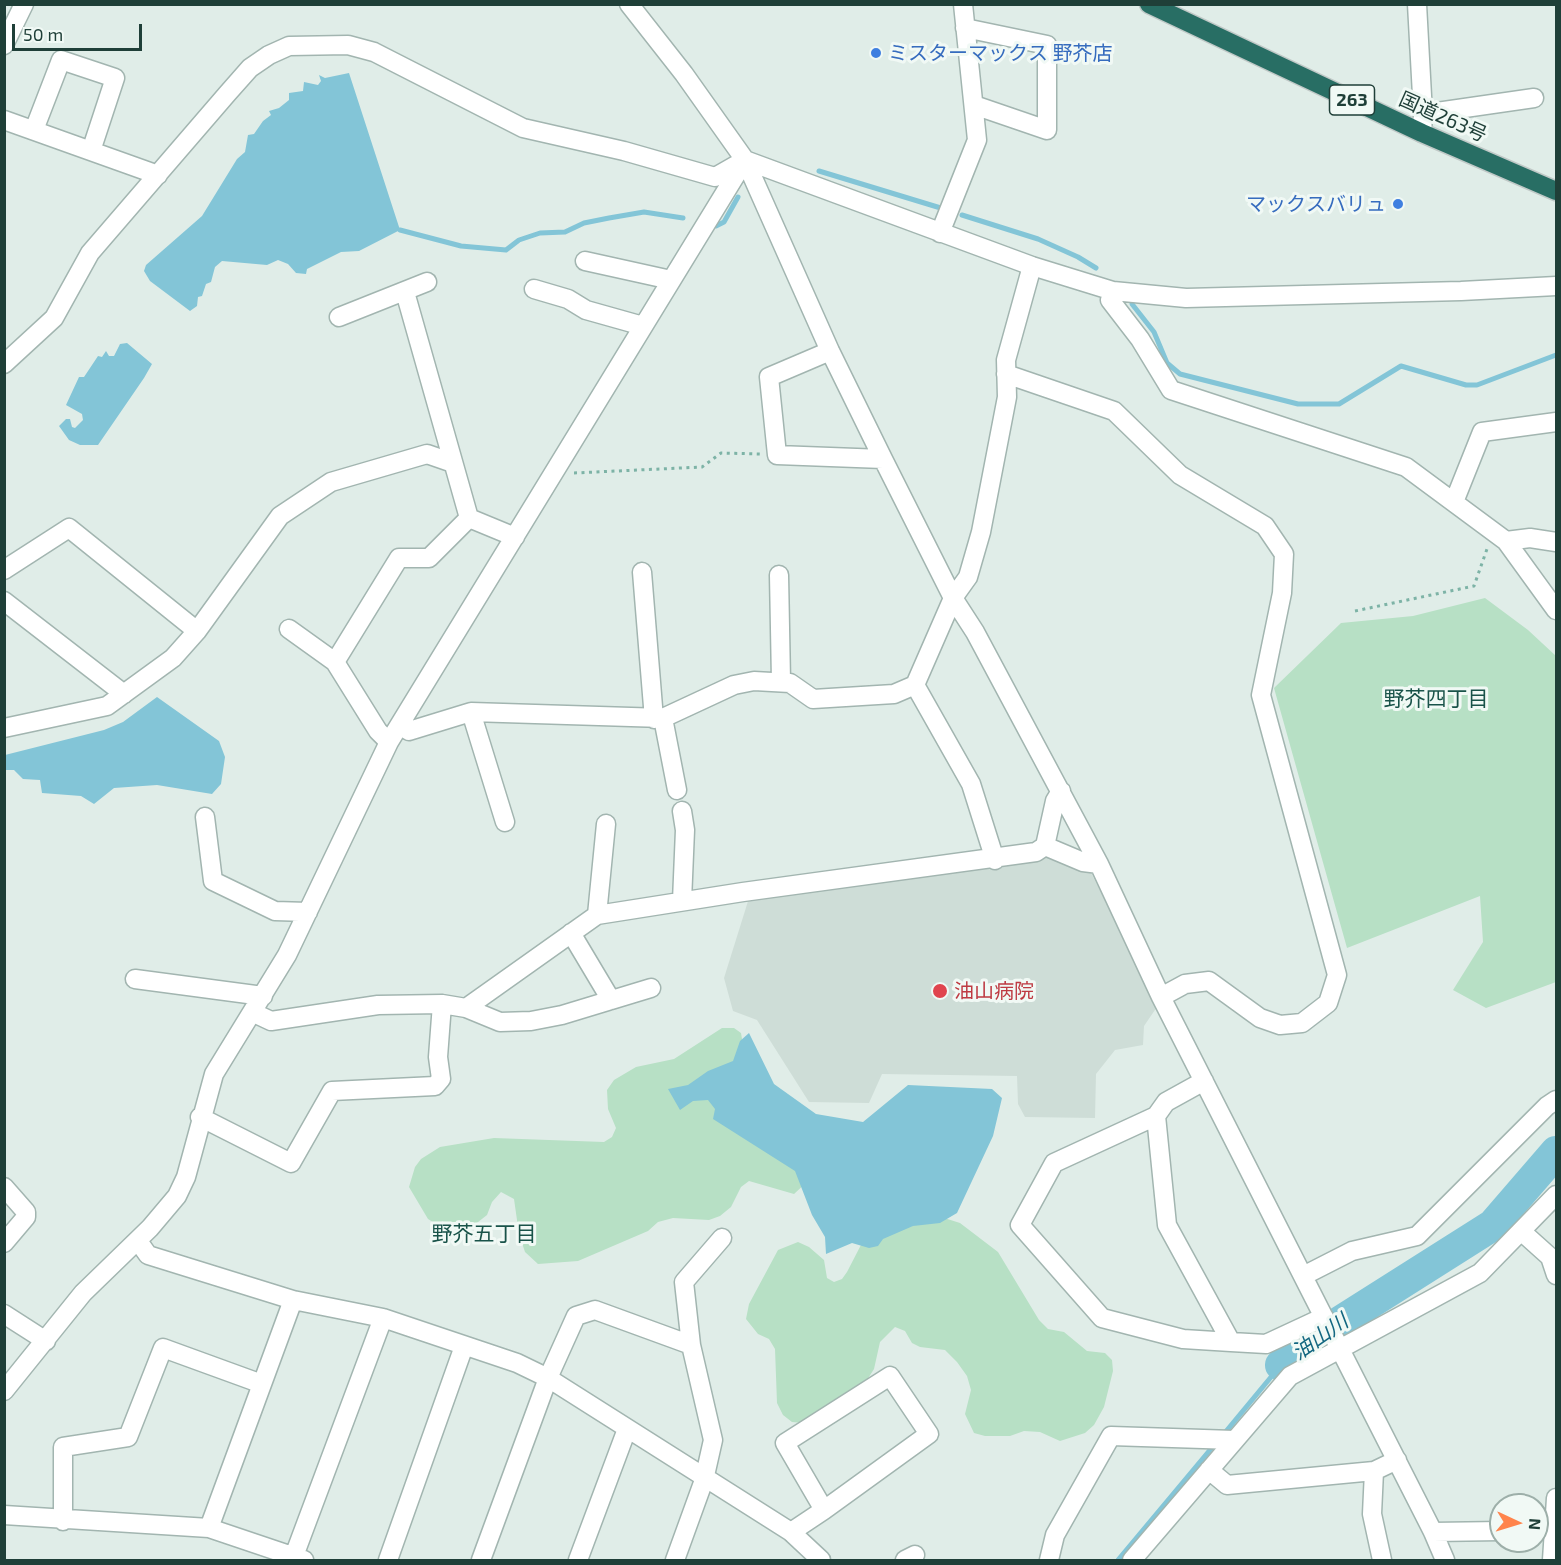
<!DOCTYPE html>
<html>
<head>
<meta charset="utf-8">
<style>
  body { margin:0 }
  #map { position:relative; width:1561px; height:1565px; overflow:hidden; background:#e0ede8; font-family:"Exo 2",sans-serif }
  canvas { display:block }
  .frame { position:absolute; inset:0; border:6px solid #1f3f38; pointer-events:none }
  .north { position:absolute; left:1489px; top:1493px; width:60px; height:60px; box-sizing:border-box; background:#f1f9f5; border:2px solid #9dafa9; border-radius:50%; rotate:94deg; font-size:16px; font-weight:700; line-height:24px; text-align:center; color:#1f3f38 }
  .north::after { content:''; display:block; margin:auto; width:21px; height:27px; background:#ff844c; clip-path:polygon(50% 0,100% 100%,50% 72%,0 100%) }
  .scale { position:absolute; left:12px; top:24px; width:130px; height:27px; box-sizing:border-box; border:3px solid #1f3f38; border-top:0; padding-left:8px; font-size:18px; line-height:21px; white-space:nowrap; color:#1f3f38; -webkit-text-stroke:4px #f1f9f5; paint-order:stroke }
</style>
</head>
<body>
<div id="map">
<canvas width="1561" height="1565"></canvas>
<div class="frame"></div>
<div class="north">N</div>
<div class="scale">50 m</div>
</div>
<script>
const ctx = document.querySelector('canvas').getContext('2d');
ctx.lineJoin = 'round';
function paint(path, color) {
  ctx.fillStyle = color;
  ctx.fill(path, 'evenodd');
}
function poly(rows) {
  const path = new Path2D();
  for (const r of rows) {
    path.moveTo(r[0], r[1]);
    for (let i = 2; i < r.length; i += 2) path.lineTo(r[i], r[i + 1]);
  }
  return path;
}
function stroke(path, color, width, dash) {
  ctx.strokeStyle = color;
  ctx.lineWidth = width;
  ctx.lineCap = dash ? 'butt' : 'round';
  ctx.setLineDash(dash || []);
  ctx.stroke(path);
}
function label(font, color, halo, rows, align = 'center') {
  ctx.font = font + ' "Exo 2","Noto Sans JP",sans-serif';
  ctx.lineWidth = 6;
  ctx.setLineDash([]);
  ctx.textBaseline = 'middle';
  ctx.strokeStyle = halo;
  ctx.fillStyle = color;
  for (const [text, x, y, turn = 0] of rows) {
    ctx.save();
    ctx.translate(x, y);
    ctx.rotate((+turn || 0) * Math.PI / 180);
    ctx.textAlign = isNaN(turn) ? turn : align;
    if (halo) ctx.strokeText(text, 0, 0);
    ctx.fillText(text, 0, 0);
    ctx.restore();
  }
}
const built = poly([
  [1057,855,1067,857,1091,873,1159,1004,1144,1026,1143,1045,1115,1050,1096,1074,1095,1118,1025,1117,1018,1104,1017,1076,882,1074,869,1103,809,1102,757,1020,733,1011,724,978,749,898]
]);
const green = poly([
  [1485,598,1528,630,1556,656,1556,982,1486,1008,1453,990,1483,942,1480,896,1347,948,1274,688,1341,623,1413,616],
  [722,1028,734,1028,741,1033,745,1057,715,1096,774,1147,808,1181,794,1194,749,1181,741,1187,731,1207,720,1216,709,1220,673,1218,658,1222,648,1231,578,1261,538,1264,525,1252,519,1234,514,1199,501,1192,492,1202,487,1215,473,1226,458,1230,441,1227,428,1219,409,1187,415,1167,421,1159,440,1147,494,1138,604,1142,612,1137,616,1128,608,1109,607,1090,614,1080,636,1067,674,1059],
  [941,1217,960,1223,998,1252,1039,1320,1048,1329,1064,1332,1087,1351,1105,1353,1112,1360,1113,1371,1104,1407,1094,1425,1085,1433,1060,1441,1040,1432,1024,1431,1010,1436,985,1436,974,1433,965,1414,971,1390,967,1376,957,1362,945,1350,920,1347,912,1343,905,1331,895,1327,880,1342,874,1369,867,1380,804,1423,792,1422,783,1415,777,1403,775,1349,769,1339,758,1334,746,1319,749,1304,778,1250,798,1242,809,1247,824,1260,827,1278,834,1282,842,1279,847,1272,863,1241]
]);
const water = poly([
  [349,73,400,230,359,251,341,252,307,269,306,274,296,273,288,264,278,260,267,265,222,261,215,267,211,282,206,284,202,296,198,297,197,306,190,311,150,281,144,271,146,265,202,216,237,159,245,152,248,135,254,134,263,121,271,115,269,111,279,108,289,100,289,93,303,91,304,82,318,85,321,81,319,75,325,78],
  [127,343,152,364,144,378,98,445,80,445,69,440,59,426,66,419,70,419,72,427,75,428,83,420,82,414,66,405,79,377,84,377,98,356,102,357,106,351,109,356,114,356,120,344],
  [157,697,219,741,225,757,221,784,212,794,157,785,114,788,94,804,81,796,42,793,40,780,23,779,14,770,5,770,5,755,104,730,123,722],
  [749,1033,774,1084,816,1114,863,1122,908,1085,992,1089,1002,1098,993,1136,957,1213,940,1223,913,1226,883,1239,878,1246,869,1248,852,1243,826,1254,825,1237,812,1215,795,1171,713,1119,715,1109,708,1100,693,1101,680,1110,668,1089,688,1085,708,1071,733,1061,740,1041]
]);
const stream = poly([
  [819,171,944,209],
  [962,215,1038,239,1078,257,1096,268],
  [716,226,724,222,738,197],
  [400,230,461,246,506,250,519,240,540,233,565,232,584,223,609,218,644,212,683,218],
  [1132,304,1154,332,1167,363,1180,374,1298,404,1339,404,1401,366,1466,385,1477,385,1556,355],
  [1223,1435,1281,1365],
  [1118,1560,1215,1444]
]);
const river = poly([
  [1281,1365,1305,1344,1493,1225,1556,1152]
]);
const path = poly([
  [574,473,702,467,721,453,761,454],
  [1355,611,1474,586,1487,549]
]);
const minor = poly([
  [629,4,684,74,745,160,1032,266,1113,291,1186,298,1461,291,1556,286],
  [1417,4,1423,114,1422,133],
  [965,28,1047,45,1047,130,974,105],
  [4,45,24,4],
  [1423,114,1534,98],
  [4,120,158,175],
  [34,130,61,60,115,78,91,151],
  [745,160,830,351,883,459,953,598,975,632,1099,864,1161,997,1433,1532,1445,1560],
  [940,233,977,140,963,4],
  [585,261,671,280],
  [534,289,568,299,586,310,643,326],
  [1113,291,1110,300,1140,339,1171,390,1406,467,1506,541,1556,610],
  [405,292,469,518,515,537],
  [339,317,427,282],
  [830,351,769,377,777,455,883,459],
  [4,364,54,318,90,253,227,94,250,68,269,55,289,46,348,45,374,52,523,128,624,151,715,177,743,161],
  [1006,374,1114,411,1180,475,1265,526,1284,554,1282,593,1261,695,1337,975,1328,1003,1302,1023,1280,1025,1260,1018,1209,981,1185,984,1161,997],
  [1454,502,1482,432,1556,422],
  [1506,541,1530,538,1556,542],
  [4,570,69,528,197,631],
  [642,572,654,719],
  [779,575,781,681],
  [4,601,124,694],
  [289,629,335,662,378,731,389,742],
  [335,662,399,558,429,558,469,518],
  [915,685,971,784,995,860],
  [471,712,505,822],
  [663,718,677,790],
  [400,725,409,731,471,712,663,718,734,685,754,681,790,683,813,699,894,694,915,685,953,598,968,577,981,532,1007,397,1006,360,1032,266],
  [4,728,107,706,173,658,197,631,280,516,331,482,427,454,453,463],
  [682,811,685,830,682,901],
  [205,817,213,881,275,911,308,912],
  [1045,846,1083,862,1099,864],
  [597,915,606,824],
  [571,933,611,1000],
  [135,979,263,996],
  [466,1008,500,1022,531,1021,562,1015,651,988],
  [254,1013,271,1021,378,1005,442,1004,466,1008,597,915,743,892,1036,852,1045,846,1055,801,1061,791],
  [1156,1116,1166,1102,1204,1081],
  [200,1117,291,1163,332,1091,435,1086,441,1079,438,1057,442,1004],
  [4,1187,26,1212,26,1217,4,1243],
  [1521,1231,1550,1257,1556,1275],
  [138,1241,148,1255,293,1300,383,1318,517,1363,548,1378,791,1532,821,1560],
  [1303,1276,1352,1251,1417,1236,1547,1106,1556,1100],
  [4,1314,46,1341],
  [1231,1342,1167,1225,1156,1116,1054,1163,1020,1225,1102,1318,1183,1339,1231,1342,1266,1344,1324,1317],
  [4,1391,83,1293,150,1228,177,1196,186,1177,214,1074,287,955,389,742,745,160],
  [1209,1470,1227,1485,1374,1471,1397,1460],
  [1374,1471,1372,1514,1382,1560],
  [4,1515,209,1528,304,1560],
  [63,1521,63,1447,128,1437,163,1348,262,1384],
  [209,1528,293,1300],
  [791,1532,824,1510,929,1434,890,1376,785,1443,824,1510],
  [1433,1532,1501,1531],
  [294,1556,383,1318],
  [388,1560,464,1346],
  [481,1560,548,1378,576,1316,595,1310,691,1345],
  [578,1560,627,1429],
  [675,1560,704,1480,713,1440,691,1345,684,1282,722,1238],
  [905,1560,915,1555],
  [1049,1560,1055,1535,1111,1436,1234,1440],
  [1132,1560,1290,1376,1480,1273,1556,1195],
  [1552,1560,1556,1498]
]);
const highway = poly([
  [1149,4,1422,133,1556,191]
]);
const markers = [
  [876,53,6,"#3f7fe0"],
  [1398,204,6,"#3f7fe0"],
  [940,991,8,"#e0444e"]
];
const shields = [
  [1352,100,45]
];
const shieldNames = [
  ["263",1352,100]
];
const shopNames = [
  ["ミスターマックス 野芥店",888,53],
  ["マックスバリュ",1386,204,"right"]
];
const streetNames = [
  ["国道263号",1443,117,24]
];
const healthNames = [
  ["油山病院",954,991]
];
const neighbourhoodNames = [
  ["野芥四丁目",1436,699],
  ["野芥五丁目",484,1234]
];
const waterNames = [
  ["油山川",1320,1337,-35]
];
paint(built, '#ceddd7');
paint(green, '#b7e0c5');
paint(water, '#83c5d7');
stroke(stream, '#83c5d7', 5);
stroke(river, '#83c5d7', 32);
stroke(minor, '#a2b5b0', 21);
stroke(highway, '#c0c9c7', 21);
stroke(path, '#7db3a6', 3, [3, 4.5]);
stroke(minor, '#fff', 18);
stroke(highway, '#286e64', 18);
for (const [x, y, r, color] of markers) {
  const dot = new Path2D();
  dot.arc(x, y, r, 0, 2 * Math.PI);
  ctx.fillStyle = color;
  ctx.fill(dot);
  stroke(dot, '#f1f9f5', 2);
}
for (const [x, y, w] of shields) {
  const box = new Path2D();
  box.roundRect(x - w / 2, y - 15, w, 30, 4.5);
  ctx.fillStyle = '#f1f9f5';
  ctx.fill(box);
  stroke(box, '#1f3f38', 1.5);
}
label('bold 18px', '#1f3f38', null, shieldNames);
label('20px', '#366cbe', '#f1f9f5', shopNames, 'left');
label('20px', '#1f3f38', '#f1f9f5', streetNames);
label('20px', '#be3a42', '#f1f9f5', healthNames, 'left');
label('21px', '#195349', '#f1f9f5', neighbourhoodNames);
label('italic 21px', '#136781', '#f1f9f5', waterNames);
</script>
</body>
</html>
